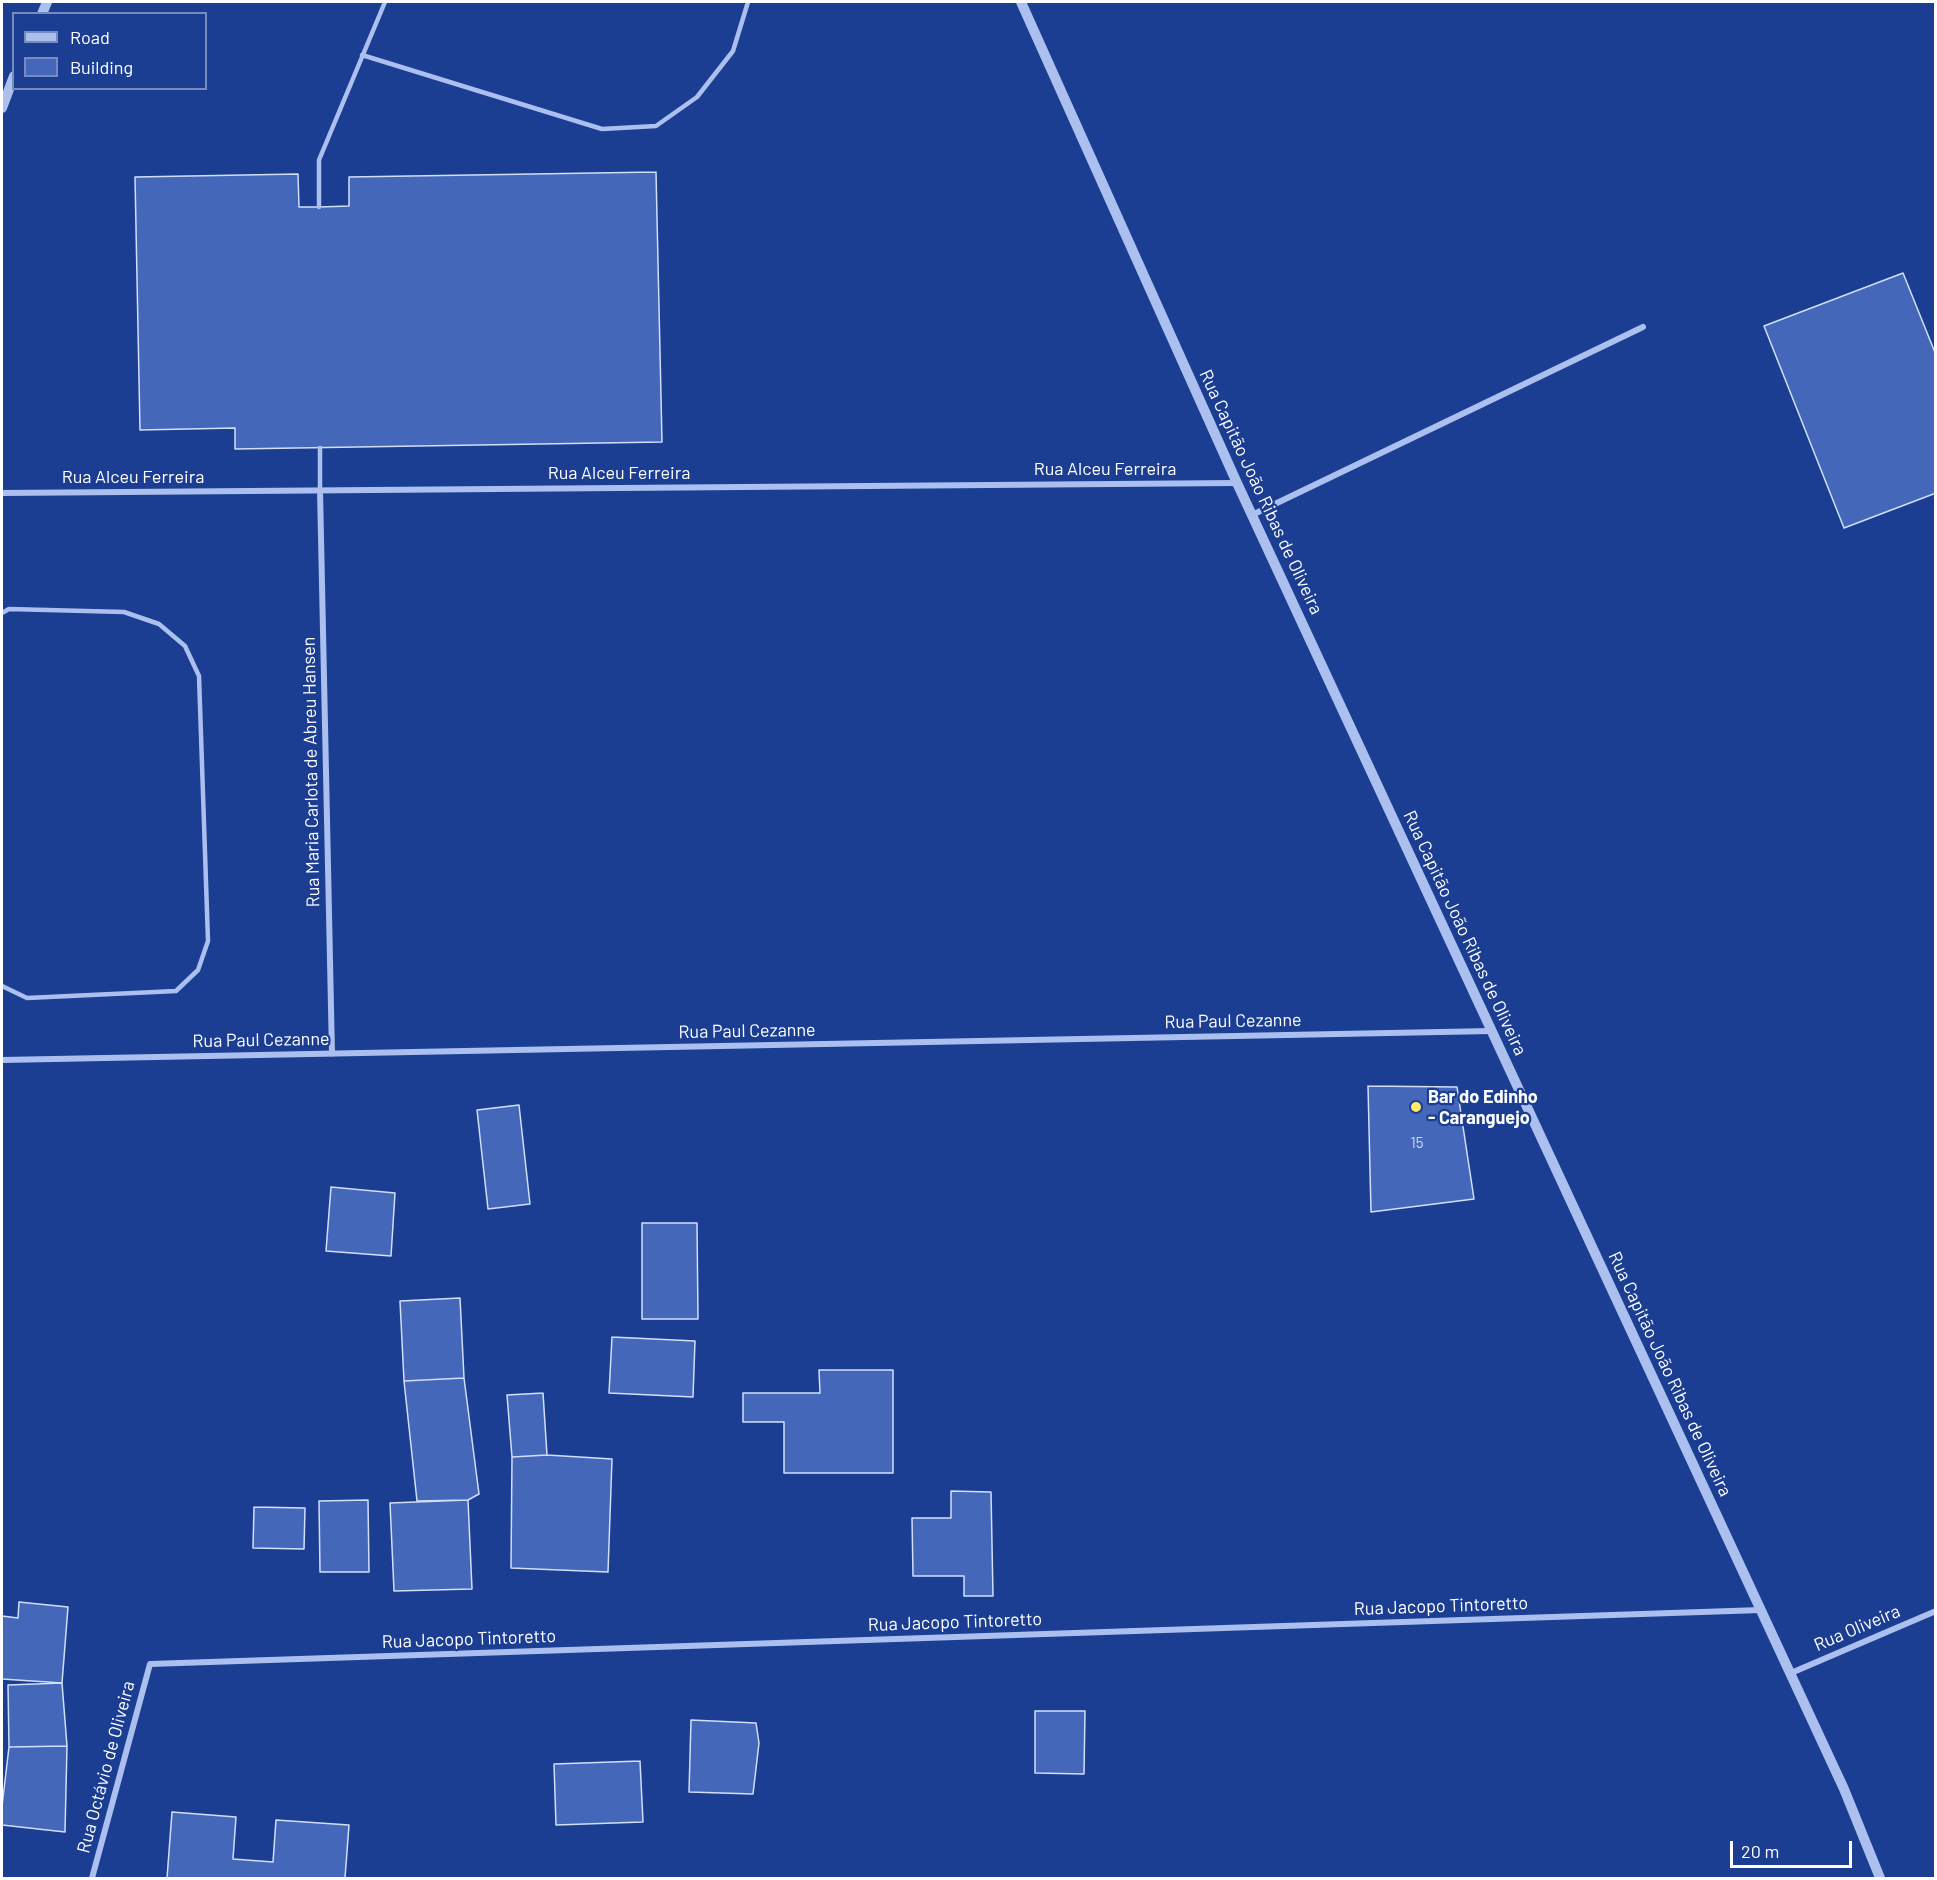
<!DOCTYPE html>
<html>
<head>
<meta charset="utf-8">
<style>
  body { margin:0 }
  #map { position:relative; width:1937px; height:1880px; overflow:hidden; background:#1b3e93; font-family:Barlow,sans-serif }
  canvas { display:block }
  .frame { position:absolute; inset:0; border:3px solid #fff; pointer-events:none }
  .legend { position:absolute; left:12px; top:12px; width:195px; height:78px; box-sizing:border-box; background:#1b3e93; border:2px solid #768bbe; margin:0; padding:8px 10px; list-style:none; font-size:18px; color:#fff }
  .legend li { display:flex; align-items:center; gap:12px; height:30px }
  .legend b { width:30px; border:2px solid #768bbe }
  .scale { position:absolute; left:1730px; top:1841px; width:122px; height:27px; box-sizing:border-box; border:3px solid #fff; border-top:0; padding-left:8px; font-size:18px; line-height:21px; white-space:nowrap; color:#fff; -webkit-text-stroke:4px #1b3e93; paint-order:stroke }
</style>
</head>
<body>
<div id="map">
<canvas width="1937" height="1880"></canvas>
<div class="frame"></div>
<ul class="legend">
<li><b style="height:8px;background:#acc0ef"></b>Road</li>
<li><b style="height:16px;background:#4467b9"></b>Building</li>
</ul>
<div class="scale">20 m</div>
</div>
<script>
const ctx = document.querySelector('canvas').getContext('2d');
ctx.lineJoin = 'round';
function paint(path, color) {
  ctx.fillStyle = color;
  ctx.fill(path, 'evenodd');
}
function poly(rows) {
  const path = new Path2D();
  for (const r of rows) {
    path.moveTo(r[0], r[1]);
    for (let i = 2; i < r.length; i += 2) path.lineTo(r[i], r[i + 1]);
  }
  return path;
}
function stroke(path, color, width, dash) {
  ctx.strokeStyle = color;
  ctx.lineWidth = width;
  ctx.lineCap = dash ? 'butt' : 'round';
  ctx.setLineDash(dash || []);
  ctx.stroke(path);
}
function label(font, color, halo, rows, align = 'center') {
  ctx.font = font + ' Barlow,sans-serif';
  ctx.lineWidth = 4.5;
  ctx.setLineDash([]);
  ctx.textBaseline = 'middle';
  ctx.strokeStyle = halo;
  ctx.fillStyle = color;
  for (const [text, x, y, turn = 0] of rows) {
    ctx.save();
    ctx.translate(x, y);
    ctx.rotate((+turn || 0) * Math.PI / 180);
    ctx.textAlign = isNaN(turn) ? turn : align;
    if (halo) ctx.strokeText(text, 0, 0);
    ctx.fillText(text, 0, 0);
    ctx.restore();
  }
}
const building = poly([
  [656,172,662,442,235,449,235,428,140,430,135,177,298,174,299,207,319,207,349,206,349,177,656,172],
  [1903,273,1936,355,1936,493,1844,528,1764,326,1903,273],
  [1368,1086,1457,1087,1474,1199,1371,1212,1368,1086],
  [519,1105,530,1204,488,1209,477,1110,519,1105],
  [331,1187,395,1193,391,1256,326,1251,331,1187],
  [642,1223,697,1223,698,1319,642,1319,642,1223],
  [460,1298,464,1378,404,1381,400,1301,460,1298],
  [612,1337,695,1341,693,1397,609,1393,612,1337],
  [819,1370,893,1370,893,1473,784,1473,784,1422,743,1422,743,1393,820,1393,819,1370],
  [464,1378,479,1494,468,1500,417,1501,404,1381,464,1378],
  [543,1393,547,1455,512,1457,507,1395,543,1393],
  [547,1455,612,1459,608,1572,511,1568,512,1457,547,1455],
  [951,1491,991,1492,993,1596,964,1596,964,1576,913,1576,912,1518,951,1518,951,1491],
  [368,1500,369,1572,320,1572,319,1501,368,1500],
  [468,1500,472,1589,394,1591,390,1503,468,1500],
  [254,1507,305,1508,304,1549,253,1548,254,1507],
  [19,1602,68,1607,62,1683,2,1679,2,1616,18,1618,19,1602],
  [62,1683,67,1746,9,1747,8,1685,62,1683],
  [1035,1711,1085,1711,1084,1774,1035,1773,1035,1711],
  [691,1720,756,1723,759,1743,753,1794,689,1792,691,1720],
  [67,1746,65,1832,2,1825,2,1806,9,1747,67,1746],
  [640,1761,643,1822,556,1825,554,1764,640,1761],
  [172,1812,236,1817,233,1859,273,1862,276,1820,349,1825,345,1878,167,1878,172,1812]
]);
const service = poly([
  [362,55,602,129,656,126,697,97,733,51,748,2],
  [319,207,319,160,385,2],
  [320,448,320,490],
  [2,613,9,609,124,612,159,624,185,646,199,676,208,941,198,970,176,991,27,998,2,986]
]);
const minor = poly([
  [320,490,332,1054],
  [2,493,1237,483],
  [1252,515,1643,327],
  [2,1060,1492,1031],
  [1791,1673,1936,1611],
  [92,1878,150,1664,1761,1610]
]);
const tertiary = poly([
  [1021,2,1237,483,1844,1789,1880,1878],
  [42,14,47,2],
  [2,108,14,76]
]);
const markers = [
  [1416,1107,6,"#ffea6a"]
];
const numberNames = [
  ["15",1417,1143]
];
const streetNames = [
  ["Rua Alceu Ferreira",1105,469],
  ["Rua Alceu Ferreira",619,473],
  ["Rua Alceu Ferreira",133,477],
  ["Rua Capitão João Ribas de Oliveira",1261,492,65],
  ["Rua Maria Carlota de Abreu Hansen",311,772,-91],
  ["Rua Capitão João Ribas de Oliveira",1465,933,65],
  ["Rua Paul Cezanne",1233,1021,-1],
  ["Rua Paul Cezanne",747,1031,-1],
  ["Rua Paul Cezanne",261,1040,-1],
  ["Rua Capitão João Ribas de Oliveira",1670,1374,65],
  ["Rua Jacopo Tintoretto",1441,1606,-2],
  ["Rua Jacopo Tintoretto",955,1622,-2],
  ["Rua Oliveira",1857,1628,-23],
  ["Rua Jacopo Tintoretto",469,1639,-2],
  ["Rua Octávio de Oliveira",106,1767,-75]
];
const poiNames = [
  ["Bar do Edinho",1428,1097],
  ["- Caranguejo",1428,1118]
];
paint(building, '#4467b9');
stroke(building, '#d2dffa', 1.5);
stroke(service, '#acc0ef', 4.5);
stroke(minor, '#acc0ef', 6);
stroke(tertiary, '#acc0ef', 10);
for (const [x, y, r, color] of markers) {
  const dot = new Path2D();
  dot.arc(x, y, r, 0, 2 * Math.PI);
  ctx.fillStyle = color;
  ctx.fill(dot);
  stroke(dot, '#1b3e93', 2);
}
label('15px', '#d0d9ee', null, numberNames);
label('18px', '#fff', '#1b3e93', streetNames);
label('bold 18px', '#fff', '#1b3e93', poiNames, 'left');
</script>
</body>
</html>
